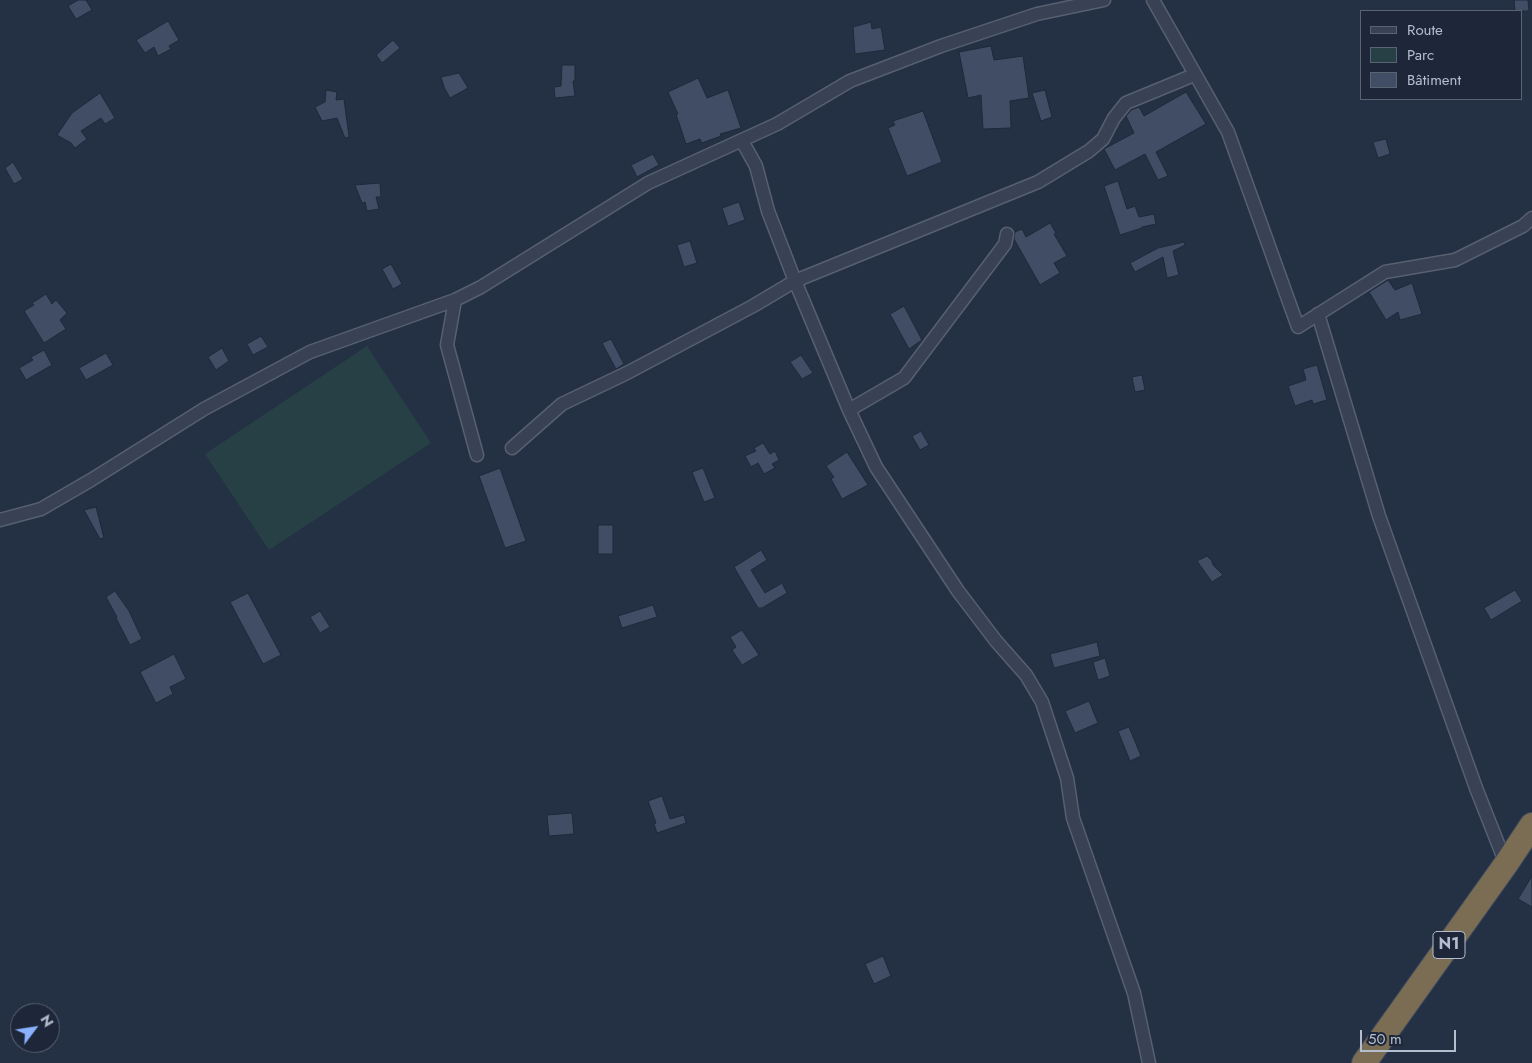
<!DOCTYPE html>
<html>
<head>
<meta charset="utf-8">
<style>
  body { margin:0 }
  #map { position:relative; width:1532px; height:1063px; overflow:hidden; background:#243044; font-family:Jost,sans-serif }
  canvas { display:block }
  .legend { position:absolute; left:1360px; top:10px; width:162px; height:90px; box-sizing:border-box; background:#1d2739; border:1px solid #5a6374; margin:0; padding:6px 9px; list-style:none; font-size:15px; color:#b5becd }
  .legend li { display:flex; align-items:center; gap:10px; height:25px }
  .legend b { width:25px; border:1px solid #5a6374 }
  .north { position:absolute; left:10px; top:1003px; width:50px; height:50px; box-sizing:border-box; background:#1d2739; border:1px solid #5a6374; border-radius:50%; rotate:59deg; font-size:14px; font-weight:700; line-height:20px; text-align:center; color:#b5becd }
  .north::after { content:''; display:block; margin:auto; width:18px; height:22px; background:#89b1ff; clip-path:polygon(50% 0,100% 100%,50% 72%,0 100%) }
  .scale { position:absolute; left:1360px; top:1030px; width:96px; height:22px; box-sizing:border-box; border:2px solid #b5becd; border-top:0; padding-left:6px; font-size:15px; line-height:18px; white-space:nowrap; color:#b5becd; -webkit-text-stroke:4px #1d2739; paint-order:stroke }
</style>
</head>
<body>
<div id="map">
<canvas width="1532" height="1063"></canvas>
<ul class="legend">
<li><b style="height:6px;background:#384254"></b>Route</li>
<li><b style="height:14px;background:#264045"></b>Parc</li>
<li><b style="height:14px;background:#404d65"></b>Bâtiment</li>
</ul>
<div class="north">N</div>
<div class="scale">50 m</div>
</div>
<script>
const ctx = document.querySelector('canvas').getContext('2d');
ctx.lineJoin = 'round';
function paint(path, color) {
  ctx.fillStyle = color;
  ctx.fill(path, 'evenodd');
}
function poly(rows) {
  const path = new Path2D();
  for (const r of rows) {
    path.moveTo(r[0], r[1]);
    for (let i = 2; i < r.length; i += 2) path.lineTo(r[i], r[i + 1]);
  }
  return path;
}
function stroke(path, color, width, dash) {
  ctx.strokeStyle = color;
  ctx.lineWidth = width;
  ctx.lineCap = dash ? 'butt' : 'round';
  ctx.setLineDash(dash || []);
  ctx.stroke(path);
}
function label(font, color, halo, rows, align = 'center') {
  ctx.font = font + ' Jost,sans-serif';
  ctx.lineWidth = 4.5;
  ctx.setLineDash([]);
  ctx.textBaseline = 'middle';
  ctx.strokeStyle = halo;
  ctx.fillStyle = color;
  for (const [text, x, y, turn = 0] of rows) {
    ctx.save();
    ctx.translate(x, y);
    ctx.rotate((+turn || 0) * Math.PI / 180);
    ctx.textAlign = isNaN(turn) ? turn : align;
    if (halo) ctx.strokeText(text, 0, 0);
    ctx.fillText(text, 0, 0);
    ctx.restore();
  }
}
const green = poly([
  [367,346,431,443,269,550,205,454]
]);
const building = poly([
  [78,0,86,0,92,10,76,19,68,6,78,0],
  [1514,0,1528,0,1529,11,1515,11,1514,0],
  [168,21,179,40,169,46,171,49,158,56,154,47,145,53,136,40,168,21],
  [871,22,872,29,881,27,885,50,855,54,853,27,871,22],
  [393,40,400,48,382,63,376,55,393,40],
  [991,46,994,60,1023,56,1029,98,1010,101,1011,128,983,129,981,95,968,98,959,52,991,46],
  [562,65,575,65,575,81,573,81,575,96,555,98,554,87,561,86,562,65],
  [459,73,468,88,450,98,444,87,441,77,459,73],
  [698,78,707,98,728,90,741,128,720,134,721,136,702,143,700,139,686,144,676,114,678,114,668,92,698,78],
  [326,90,337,92,336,100,344,99,349,137,345,138,337,118,322,121,315,107,325,102,326,90],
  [1045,90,1052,117,1041,121,1032,93,1045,90],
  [1186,92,1206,124,1156,152,1168,176,1158,180,1145,154,1115,170,1104,149,1134,133,1126,116,1131,110,1139,107,1144,116,1186,92],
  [100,93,115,118,105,124,101,118,81,131,87,139,75,148,71,143,57,135,72,113,100,93],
  [923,111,942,162,907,176,888,128,895,125,893,121,923,111],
  [1386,139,1390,154,1378,158,1373,142,1386,139],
  [653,154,659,165,637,177,631,165,653,154],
  [13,162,23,179,14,184,5,168,13,162],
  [1118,181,1127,209,1135,206,1139,217,1154,214,1156,224,1142,227,1142,228,1120,235,1104,186,1118,181],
  [380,183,381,197,376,197,379,209,367,211,365,202,362,203,355,185,380,183],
  [739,202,745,220,728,226,722,208,739,202],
  [1050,223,1056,233,1054,234,1067,256,1054,263,1060,273,1040,285,1014,239,1015,232,1022,229,1026,237,1050,223],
  [690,241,697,263,684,267,677,245,690,241],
  [1184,242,1185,245,1173,251,1179,275,1167,278,1163,257,1135,272,1130,263,1158,248,1184,242],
  [391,264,402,284,393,289,382,269,391,264],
  [1388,280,1395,290,1412,283,1422,314,1400,320,1398,312,1386,320,1369,292,1388,280],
  [46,294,52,304,56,300,67,313,60,320,66,329,44,343,24,311,34,305,32,303,46,294],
  [904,306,922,340,909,349,890,314,904,306],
  [261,336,268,347,253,355,247,344,261,336],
  [611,339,624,364,616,369,602,343,611,339],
  [222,348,229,361,216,370,208,357,222,348],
  [44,350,52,365,26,380,19,368,33,360,31,357,44,350],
  [106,353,113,365,86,380,79,368,106,353],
  [801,355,813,373,802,379,790,362,801,355],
  [1317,365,1327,400,1313,404,1312,400,1295,406,1288,386,1306,380,1303,369,1317,365],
  [1142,375,1145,390,1135,392,1132,377,1142,375],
  [921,431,929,445,920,450,912,436,921,431],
  [763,443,770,454,775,451,779,460,772,464,775,468,764,474,758,463,751,467,745,456,756,451,754,448,763,443],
  [847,452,868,485,842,499,831,479,834,477,826,466,847,452],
  [500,468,526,541,505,548,479,476,500,468],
  [703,468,715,498,704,502,692,472,703,468],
  [96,507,104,538,100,539,84,510,96,507],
  [598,525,613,525,613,554,598,554,598,525],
  [761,550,767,560,751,570,765,593,782,583,787,593,762,608,758,608,734,567,761,550],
  [1207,556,1212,561,1213,565,1223,575,1212,582,1197,561,1207,556],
  [1515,590,1522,601,1491,620,1484,608,1515,590],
  [115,591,129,611,142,639,130,645,116,618,117,617,106,597,115,591],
  [248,593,281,655,263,664,230,602,248,593],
  [653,605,657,617,622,628,618,616,653,605],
  [320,611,330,627,320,633,310,617,320,611],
  [742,630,759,655,742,665,732,650,736,647,730,637,742,630],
  [1097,642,1100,656,1054,668,1050,654,1097,642],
  [174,654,186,679,170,687,173,694,156,703,140,672,174,654],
  [1105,658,1110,676,1098,680,1093,662,1105,658],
  [1089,701,1098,723,1075,733,1065,711,1089,701],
  [1129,727,1141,756,1130,761,1118,731,1129,727],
  [662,796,670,819,684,815,686,823,657,833,654,824,656,823,648,801,662,796],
  [572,813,574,834,549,836,547,815,572,813],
  [1532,876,1532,907,1518,899,1532,876],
  [883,956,891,976,874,984,865,964,883,956]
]);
const street = poly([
  [1153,0,1228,132,1298,327,1385,272,1455,260,1523,226,1532,218],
  [742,141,756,166,768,211,795,281,849,410,876,467,958,591,996,641,1026,675,1042,702,1067,778,1073,818,1134,993,1149,1063],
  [455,300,447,345,477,455],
  [1318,314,1379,516,1476,788,1506,864],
  [849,410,904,378,1005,244,1007,234],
  [512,448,562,404,627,373,753,306,795,281,1038,182,1089,151,1103,139,1114,118,1126,103,1194,75],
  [0,520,41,509,91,480,204,409,310,352,455,300,481,287,648,183,777,124,850,81,941,46,1037,14,1104,0]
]);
const highway = poly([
  [1364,1063,1506,864,1532,825]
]);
const shields = [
  [1449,945,32]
];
const shieldNames = [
  ["N1",1449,945]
];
paint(green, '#264045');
paint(building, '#404d65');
stroke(building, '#1f293b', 1);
stroke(street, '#566071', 15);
stroke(highway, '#434d5e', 26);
stroke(street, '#384254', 12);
stroke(highway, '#7a6d54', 24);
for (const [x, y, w] of shields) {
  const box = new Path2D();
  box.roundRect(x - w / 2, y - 13.5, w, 27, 4);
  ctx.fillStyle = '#1d2739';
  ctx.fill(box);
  stroke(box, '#b5becd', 1);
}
label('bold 16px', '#b5becd', null, shieldNames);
</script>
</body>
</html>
